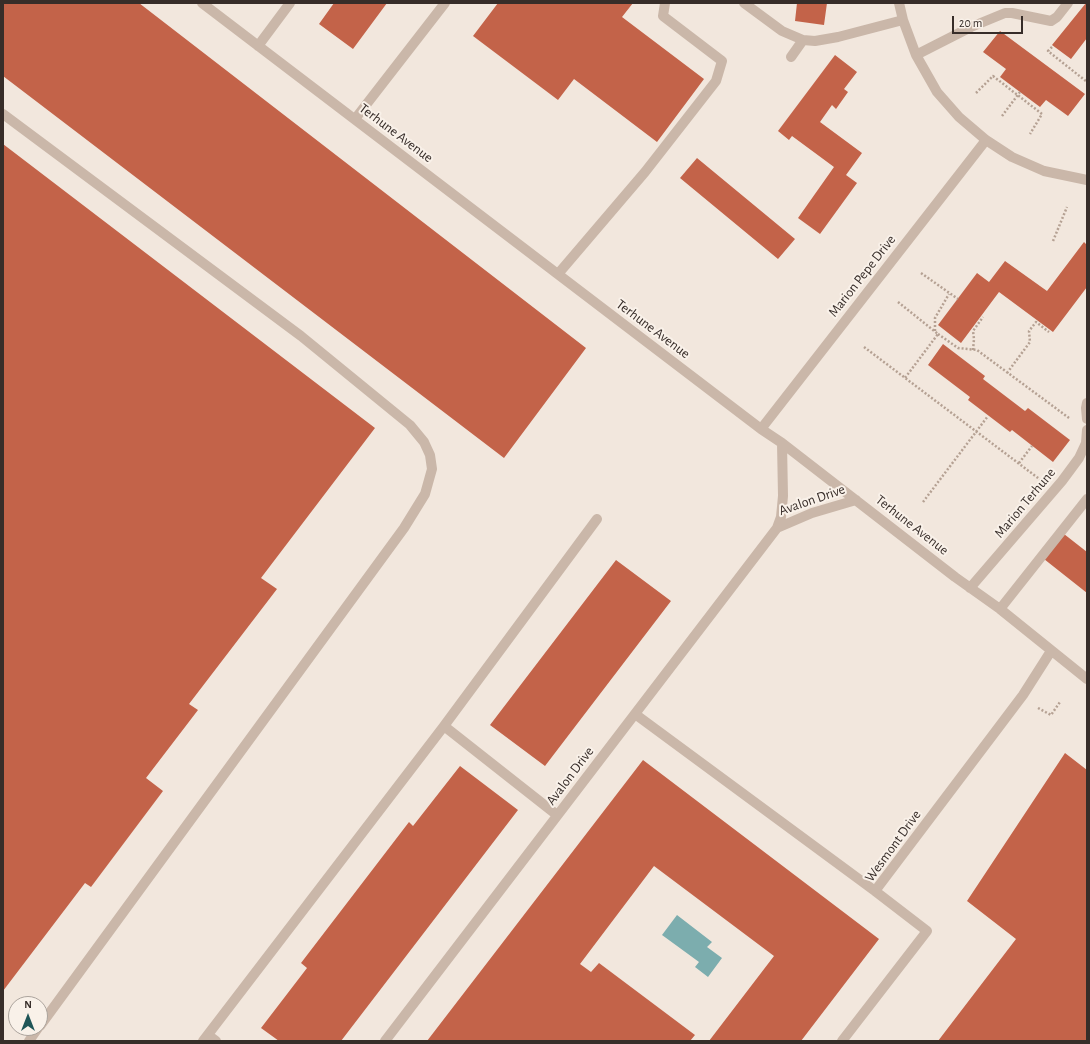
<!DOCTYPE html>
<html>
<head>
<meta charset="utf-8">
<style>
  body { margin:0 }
  #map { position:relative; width:1090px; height:1044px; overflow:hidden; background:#f2e7dd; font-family:"Alegreya Sans",sans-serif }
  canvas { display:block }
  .frame { position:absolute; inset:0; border:4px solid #372d29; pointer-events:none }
  .north { position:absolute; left:8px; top:996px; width:40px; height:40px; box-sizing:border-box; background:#f9f1e9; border:1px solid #aba39c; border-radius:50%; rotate:0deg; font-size:11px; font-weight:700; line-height:16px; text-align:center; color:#372d29 }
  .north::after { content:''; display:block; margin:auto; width:14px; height:18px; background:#1f5557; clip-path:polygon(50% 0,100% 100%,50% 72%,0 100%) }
  .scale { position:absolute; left:952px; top:16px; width:71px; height:18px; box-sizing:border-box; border:2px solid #372d29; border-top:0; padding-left:5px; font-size:12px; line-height:14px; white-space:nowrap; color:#372d29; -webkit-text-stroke:3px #f9f1e9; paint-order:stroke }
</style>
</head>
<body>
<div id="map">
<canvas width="1090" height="1044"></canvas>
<div class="frame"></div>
<div class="north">N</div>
<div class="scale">20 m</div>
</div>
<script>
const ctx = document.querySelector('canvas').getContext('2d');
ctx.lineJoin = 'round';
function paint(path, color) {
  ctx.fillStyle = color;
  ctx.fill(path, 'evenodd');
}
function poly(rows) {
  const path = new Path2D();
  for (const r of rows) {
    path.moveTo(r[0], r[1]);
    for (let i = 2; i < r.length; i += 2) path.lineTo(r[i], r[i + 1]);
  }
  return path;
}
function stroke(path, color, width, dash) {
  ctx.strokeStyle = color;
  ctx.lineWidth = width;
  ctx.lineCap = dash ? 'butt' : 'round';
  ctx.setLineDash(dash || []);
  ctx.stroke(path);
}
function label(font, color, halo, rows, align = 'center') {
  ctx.font = font + ' "Alegreya Sans",sans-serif';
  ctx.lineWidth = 4;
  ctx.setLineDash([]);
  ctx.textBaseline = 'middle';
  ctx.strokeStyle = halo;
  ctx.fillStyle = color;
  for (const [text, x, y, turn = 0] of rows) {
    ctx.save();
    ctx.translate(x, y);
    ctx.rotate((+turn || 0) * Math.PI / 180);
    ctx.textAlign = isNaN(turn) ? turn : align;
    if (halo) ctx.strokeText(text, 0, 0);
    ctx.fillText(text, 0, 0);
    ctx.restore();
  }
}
const water = poly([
  [677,915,712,942,707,947,722,958,708,977,695,967,699,962,662,935]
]);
const building = poly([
  [3,3,139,3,586,348,504,458,3,76],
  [334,3,387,3,353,49,319,24],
  [498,3,633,3,622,17,704,79,657,142,574,79,558,100,473,36],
  [797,3,827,3,824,25,795,21],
  [1086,3,1087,3,1087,38,1071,59,1052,45],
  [1000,31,1085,94,1068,116,1046,100,1040,107,1000,77,1006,69,983,52],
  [835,55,857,72,844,89,848,92,836,109,832,105,820,122,862,153,846,175,857,183,820,234,798,218,834,167,792,136,789,140,778,131],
  [3,144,375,428,261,578,277,589,189,704,198,710,146,778,163,791,91,887,85,883,3,991],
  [697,158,795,239,778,259,680,178],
  [1084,242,1087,245,1087,287,1053,332,999,292,961,343,938,325,977,273,989,282,1005,261,1047,291],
  [943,344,985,376,983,379,1025,411,1028,408,1070,440,1053,462,1012,430,1010,432,968,400,970,397,928,365],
  [1064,534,1087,552,1087,593,1044,559],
  [616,560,671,601,545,766,490,725],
  [1065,753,1087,770,1087,1041,938,1041,1016,939,967,901],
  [643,760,879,939,801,1041,709,1041,774,956,654,866,580,964,591,972,599,963,695,1035,690,1041,427,1041],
  [460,766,518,810,341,1041,279,1041,261,1028,307,968,301,963,409,822,413,826]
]);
const path = poly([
  [1052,47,1048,51,1087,82],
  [976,93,993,76,1042,114,1030,134],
  [1002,116,1020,92],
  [1053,241,1067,207],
  [921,273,958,299],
  [898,302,938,334,905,378],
  [935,331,935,318,949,294],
  [938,334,958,348,977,350,981,353,1069,418],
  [864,347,1042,481],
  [973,350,974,339,973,331,983,317],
  [1007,373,1030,342,1029,331,1036,322,1049,332],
  [1019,463,1032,446],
  [923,502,988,416],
  [1038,708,1051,715,1060,702]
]);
const minor = poly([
  [202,3,761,429,782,443,955,577,1000,609,1087,679],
  [744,3,782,31,803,40,815,41,838,37,903,20],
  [899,3,903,20,916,55,937,92,959,117,986,140,1012,157,1044,171,1087,180],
  [258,46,290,3],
  [916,55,971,27,1005,13,1012,13,1051,21,1057,17,1068,3],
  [791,57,803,40],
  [3,114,301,336,410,425,424,442,430,455,432,469,425,494,404,528,40,1026],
  [355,119,445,3],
  [558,274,645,172,716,81,722,61,663,16,665,3],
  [1087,403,1086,408,1087,419],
  [761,429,986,140],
  [777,528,812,513,856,500],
  [970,588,1062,481,1079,458,1086,443,1087,430],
  [1000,609,1087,499],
  [635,714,875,891],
  [557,815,444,726,597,519],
  [208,1035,216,1041],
  [29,1041,38,1028],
  [203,1041,444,726],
  [385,1041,777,528,781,517,783,496,782,443],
  [842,1041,927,931,875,891,1023,695,1051,651]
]);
const streetNames = [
  ["Terhune Avenue",396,133,37],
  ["Marion Pepe Drive",862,276,-52],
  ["Terhune Avenue",653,329,37],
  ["Avalon Drive",812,500,-19],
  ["Marion Terhune",1025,503,-50],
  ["Terhune Avenue",912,525,38],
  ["Avalon Drive",570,776,-53],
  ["Wesmont Drive",893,846,-54]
];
paint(water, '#7cadae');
paint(building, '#c36349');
stroke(path, '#b5a193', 2.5, [2, 2]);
stroke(minor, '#cab7a9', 10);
label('14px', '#372d29', '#f9f1e9', streetNames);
</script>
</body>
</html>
